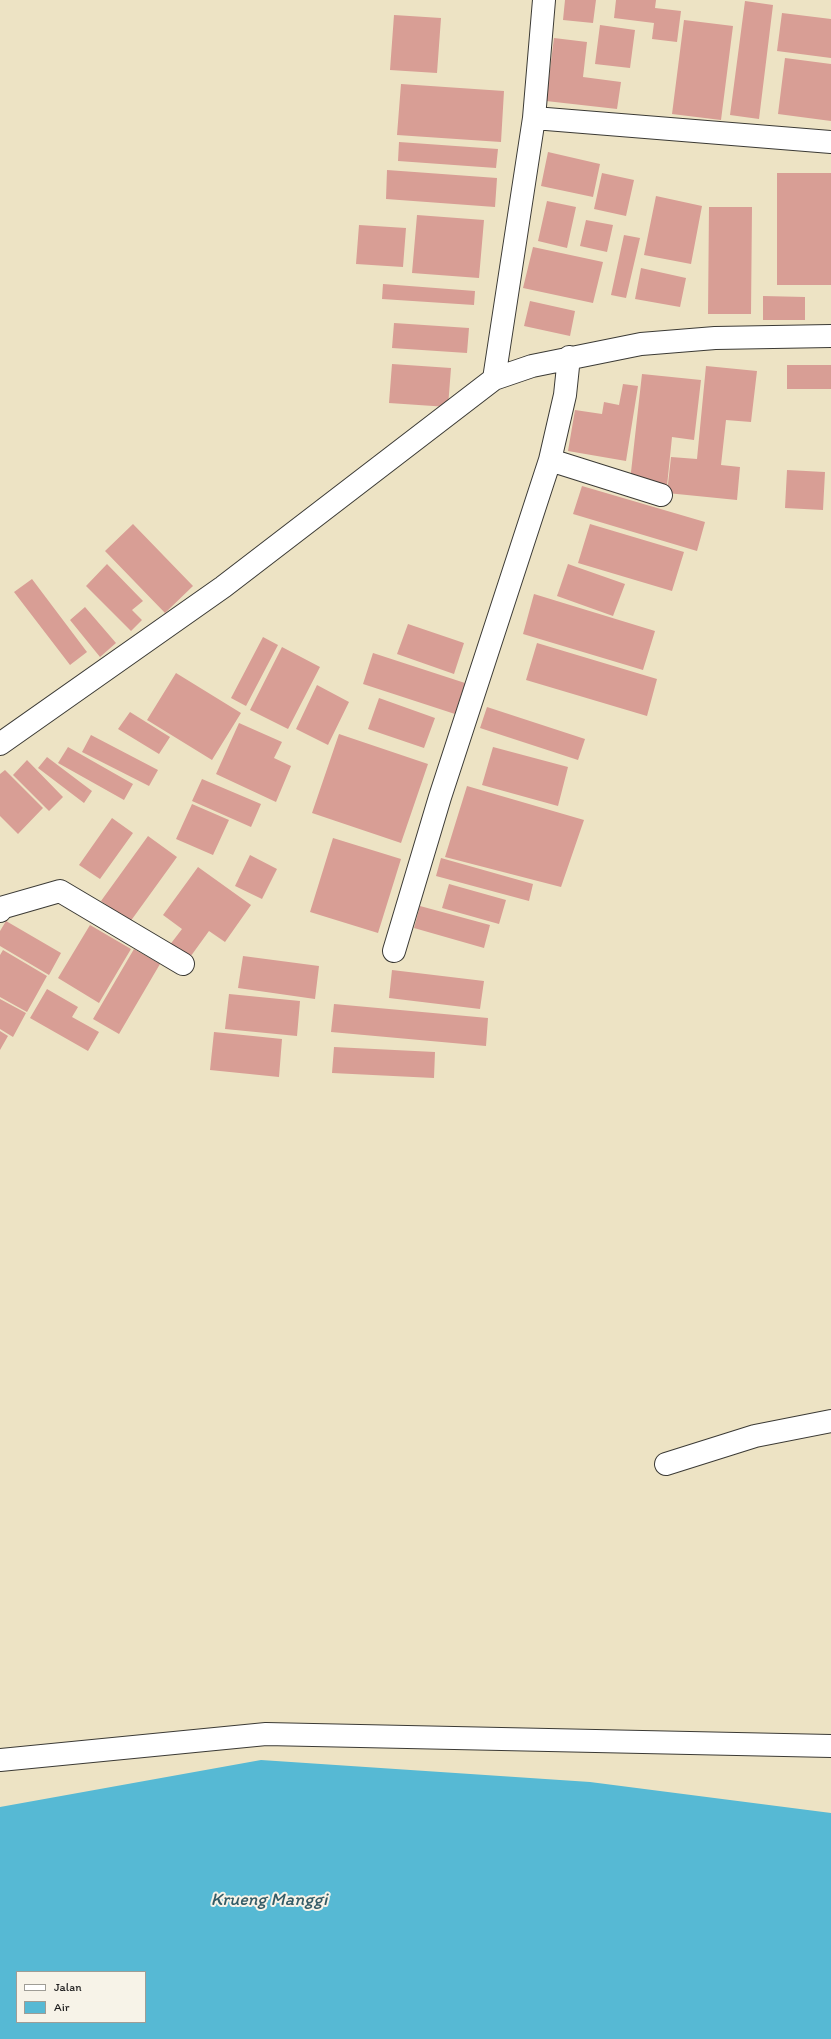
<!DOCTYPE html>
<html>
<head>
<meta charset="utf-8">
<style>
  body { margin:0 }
  #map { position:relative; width:831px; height:2039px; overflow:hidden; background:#ede3c4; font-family:Itim,sans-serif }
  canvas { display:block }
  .legend { position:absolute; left:16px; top:1971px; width:130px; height:52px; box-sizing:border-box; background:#f7f3e8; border:1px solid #9f9d96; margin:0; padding:5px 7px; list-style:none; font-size:12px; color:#1c1c1c }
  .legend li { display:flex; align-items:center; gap:8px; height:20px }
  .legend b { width:20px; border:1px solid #9f9d96 }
</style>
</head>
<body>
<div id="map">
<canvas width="831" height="2039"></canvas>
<ul class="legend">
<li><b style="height:5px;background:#fff"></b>Jalan</li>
<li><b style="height:11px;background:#56b9d4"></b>Air</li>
</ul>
</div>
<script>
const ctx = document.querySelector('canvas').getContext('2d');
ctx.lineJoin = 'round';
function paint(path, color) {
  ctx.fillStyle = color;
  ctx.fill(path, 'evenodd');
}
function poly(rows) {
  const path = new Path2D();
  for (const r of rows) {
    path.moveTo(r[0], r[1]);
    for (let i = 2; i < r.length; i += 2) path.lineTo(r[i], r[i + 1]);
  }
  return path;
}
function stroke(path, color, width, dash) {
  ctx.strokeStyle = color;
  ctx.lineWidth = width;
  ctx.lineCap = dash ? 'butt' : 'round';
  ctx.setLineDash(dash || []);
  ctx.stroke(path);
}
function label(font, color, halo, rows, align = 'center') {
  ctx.font = font + ' Itim,sans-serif';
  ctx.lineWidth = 4;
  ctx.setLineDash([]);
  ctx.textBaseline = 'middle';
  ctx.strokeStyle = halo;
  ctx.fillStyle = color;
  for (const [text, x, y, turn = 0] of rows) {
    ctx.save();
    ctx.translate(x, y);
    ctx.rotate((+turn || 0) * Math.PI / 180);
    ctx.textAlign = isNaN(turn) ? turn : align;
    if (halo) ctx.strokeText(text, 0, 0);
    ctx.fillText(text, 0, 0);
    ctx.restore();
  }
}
const water = poly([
  [261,1760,590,1782,831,1813,831,2039,0,2039,0,1807],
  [17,1972,145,1972,145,2022,17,2022]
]);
const building = poly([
  [565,0,596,0,593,23,563,20],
  [616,0,656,0,655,8,681,11,677,42,652,39,654,23,614,18],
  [745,1,773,5,759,119,730,115],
  [782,13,831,19,831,58,777,51],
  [394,15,441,18,437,73,390,70],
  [684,20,733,26,721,120,672,114],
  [600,25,635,30,630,68,595,64],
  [554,38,587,42,583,77,621,82,617,109,546,101],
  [785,58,831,64,831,121,778,114],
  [401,84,504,91,501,142,397,135],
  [399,142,498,149,496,168,398,161],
  [548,152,600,164,593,197,541,186],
  [387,170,497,178,495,207,386,199],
  [602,173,634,180,626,216,594,209],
  [777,173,831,173,831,285,777,285],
  [656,196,702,206,691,264,644,255],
  [547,201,576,207,567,248,538,241],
  [709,207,752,207,751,314,708,314],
  [417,215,484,220,479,278,412,273],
  [586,220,613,225,607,252,580,246],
  [359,225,406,228,403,267,356,264],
  [624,235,640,238,626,298,611,295],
  [533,247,603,262,593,303,523,288],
  [641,268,686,278,680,307,635,299],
  [383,284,475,291,474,305,382,299],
  [763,296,805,297,805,320,763,320],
  [530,301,575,311,570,336,524,326],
  [394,323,469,328,467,353,392,348],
  [392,364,451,368,448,407,389,403],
  [787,365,831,365,831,389,787,389],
  [706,366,757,371,751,422,726,420,721,465,740,467,737,500,667,493,671,457,697,459],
  [642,374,701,380,694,440,672,437,667,486,630,481],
  [623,384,638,386,626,461,568,451,575,410,602,414,604,402,619,405],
  [787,470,825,472,823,510,785,508],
  [582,486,705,522,697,551,573,514],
  [133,524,193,586,165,613,105,551],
  [590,524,684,552,672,591,578,563],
  [107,564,143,601,132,610,142,620,131,631,86,586],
  [568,564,625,584,613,616,557,596],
  [32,579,87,652,70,665,14,592],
  [534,594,655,631,643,670,523,634],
  [85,607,116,643,100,657,70,620],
  [408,624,464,643,454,674,397,654],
  [263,637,278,645,246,706,231,698],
  [537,643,657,679,647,716,526,680],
  [282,647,320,667,288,729,250,710],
  [373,653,465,683,455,714,363,684],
  [176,673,241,713,212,760,147,720],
  [317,685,349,702,328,745,296,729],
  [379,698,435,718,424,748,368,729],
  [487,707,585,739,578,760,480,728],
  [130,712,170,737,159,754,118,729],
  [239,723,282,742,274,758,291,766,276,802,216,774],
  [339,734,428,764,401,843,312,813],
  [91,735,158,770,149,786,82,752],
  [68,747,133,784,124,800,58,763],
  [493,747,568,767,558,806,482,785],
  [47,757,92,791,84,803,38,768],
  [27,760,63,797,49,811,13,775],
  [5,770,43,808,18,834,0,816,0,774],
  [202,779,261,804,251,827,192,801],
  [467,786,584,820,561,887,445,857],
  [192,804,229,820,213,855,176,839],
  [112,818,133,833,100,879,79,865],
  [148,836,177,857,130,922,101,901],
  [333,838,401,859,378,933,310,912],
  [250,855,277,869,262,899,235,886],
  [441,858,533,884,529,901,436,876],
  [198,867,251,905,225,942,209,931,188,960,169,946,182,929,163,915],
  [449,884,506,900,499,924,442,908],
  [420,906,490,925,484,948,414,928],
  [6,921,61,953,49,975,0,946,0,931],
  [90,925,131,949,99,1003,58,978],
  [134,949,160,964,119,1034,93,1019],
  [3,950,47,976,27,1012,0,997,0,955],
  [243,956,319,966,315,999,238,988],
  [392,970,484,981,480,1009,389,998],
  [47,989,78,1007,72,1017,99,1032,88,1051,30,1018],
  [229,994,300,1001,297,1036,225,1029],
  [0,999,26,1013,13,1037,0,1029],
  [334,1004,488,1018,486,1046,331,1032],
  [0,1031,8,1036,0,1050],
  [214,1032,282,1039,279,1077,210,1070],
  [334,1047,435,1052,434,1078,332,1073]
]);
const minor = poly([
  [534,118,831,142],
  [569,357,565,395,550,460,661,495],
  [494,379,534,118,544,0],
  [0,744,223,587,494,379,532,366,641,344,715,338,831,336],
  [0,911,1,908,60,891,183,964],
  [394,951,440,797,550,460],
  [666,1464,755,1436,831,1421],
  [0,1760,266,1734,831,1746]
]);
const waterNames = [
  ["Krueng Manggi",269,1900]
];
paint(water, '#56b9d4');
paint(building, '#d89e95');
stroke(minor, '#3b3a35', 24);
stroke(minor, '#fff', 22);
label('italic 18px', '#335b66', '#f7f3e8', waterNames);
</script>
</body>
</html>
